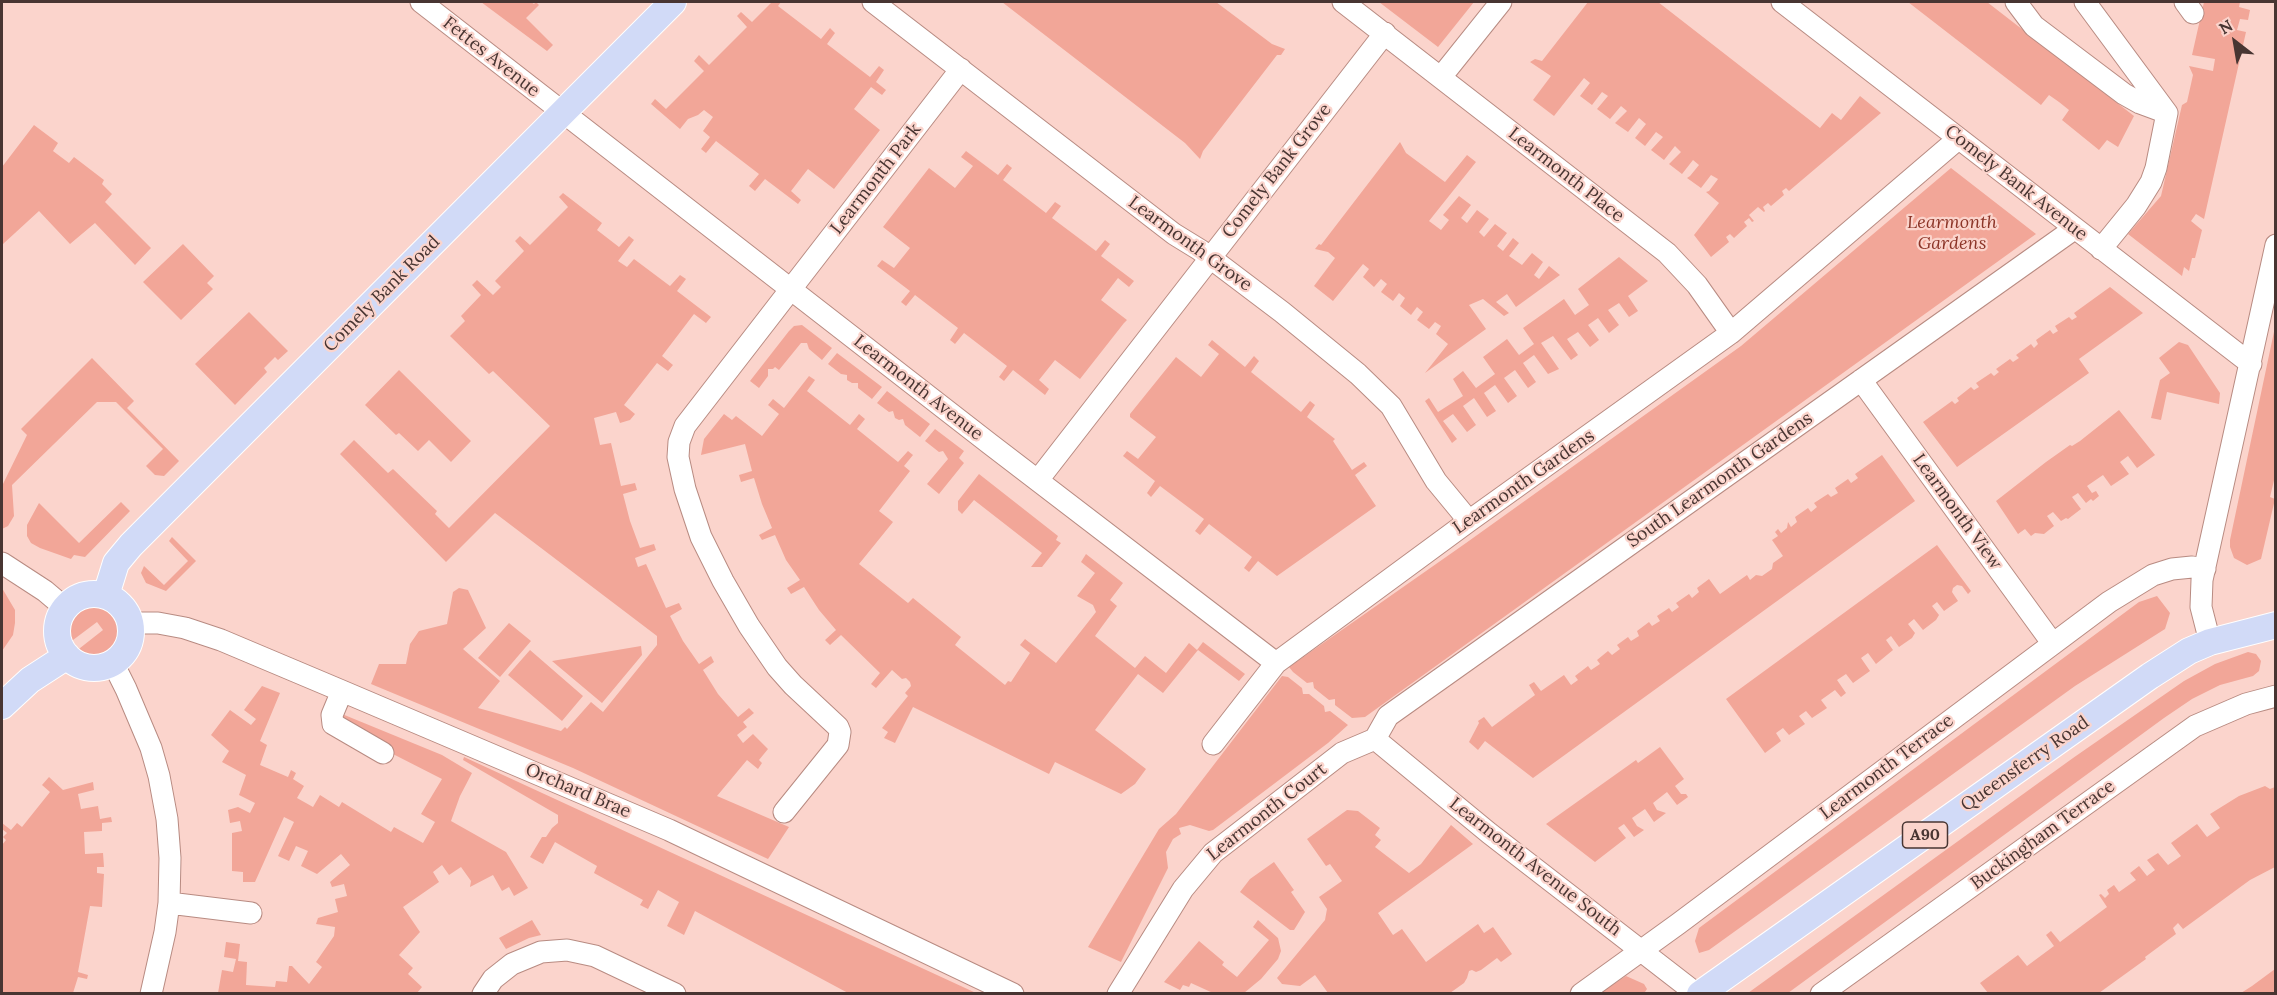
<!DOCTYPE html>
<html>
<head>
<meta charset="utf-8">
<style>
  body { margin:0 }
  #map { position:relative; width:2277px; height:995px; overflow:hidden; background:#fbd4cc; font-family:Lora,serif }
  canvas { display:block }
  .frame { position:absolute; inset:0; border:3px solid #483532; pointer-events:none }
  .north { position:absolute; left:2205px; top:12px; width:60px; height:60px; -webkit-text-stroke:4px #fbd4cc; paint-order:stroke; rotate:329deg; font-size:16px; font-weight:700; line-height:24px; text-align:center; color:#483532 }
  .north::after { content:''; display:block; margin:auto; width:21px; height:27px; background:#483532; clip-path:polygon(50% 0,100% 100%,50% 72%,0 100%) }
</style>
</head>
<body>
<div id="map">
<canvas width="2277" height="995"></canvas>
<div class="frame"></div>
<div class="north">N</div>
</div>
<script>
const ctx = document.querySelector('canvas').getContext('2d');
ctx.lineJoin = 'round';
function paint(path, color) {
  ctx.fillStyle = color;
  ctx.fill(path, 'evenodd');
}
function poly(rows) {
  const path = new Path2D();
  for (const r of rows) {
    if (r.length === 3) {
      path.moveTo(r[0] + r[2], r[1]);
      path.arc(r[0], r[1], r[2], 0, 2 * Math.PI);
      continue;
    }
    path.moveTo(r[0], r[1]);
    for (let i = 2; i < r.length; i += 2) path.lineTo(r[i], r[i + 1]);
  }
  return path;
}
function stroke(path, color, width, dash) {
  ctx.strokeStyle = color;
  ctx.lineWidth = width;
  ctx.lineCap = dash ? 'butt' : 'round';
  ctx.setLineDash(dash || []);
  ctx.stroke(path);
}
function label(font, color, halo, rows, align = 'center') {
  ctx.font = font + ' Lora,serif';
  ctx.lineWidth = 4.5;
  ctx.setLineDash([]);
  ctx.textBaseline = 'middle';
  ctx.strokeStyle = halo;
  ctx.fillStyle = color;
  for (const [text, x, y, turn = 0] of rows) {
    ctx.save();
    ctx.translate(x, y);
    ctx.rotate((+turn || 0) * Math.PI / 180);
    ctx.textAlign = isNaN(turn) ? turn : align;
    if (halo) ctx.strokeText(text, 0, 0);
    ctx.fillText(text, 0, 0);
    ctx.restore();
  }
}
const green = poly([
  [481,2,531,2,534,4,536,2,539,5,526,18,553,45,547,51],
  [772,2,781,2,778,6,821,39,830,28,835,33,827,44,870,77,879,66,884,70,876,82,886,90,882,95,871,87,854,109,880,130,834,189,808,169,791,191,801,200,798,204,765,179,755,191,749,186,759,174,716,141,706,153,701,149,710,137,703,131,713,117,704,110,698,115,688,119,680,129,651,104,655,99,666,109,704,71,694,61,699,55,709,65,747,27,737,16,741,12,752,22],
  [1002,2,1216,2,1272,44,1285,49,1281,55,1277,55,1203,151,1200,159,1185,143],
  [1379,2,1474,2,1438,47],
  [1588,2,1658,2,1820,128,1832,113,1841,120,1860,96,1881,113,1789,191,1786,188,1782,191,1784,195,1771,206,1768,203,1763,207,1765,211,1764,212,1758,207,1749,215,1754,221,1752,222,1749,218,1744,222,1747,226,1734,238,1730,234,1726,237,1729,242,1711,257,1694,235,1719,203,1706,192,1709,191,1718,179,1711,175,1701,188,1687,178,1690,176,1699,165,1693,160,1682,174,1669,164,1681,152,1675,146,1664,160,1651,150,1663,137,1656,132,1645,146,1635,138,1646,124,1639,118,1628,132,1615,123,1627,111,1621,106,1610,119,1597,109,1608,96,1602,92,1592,105,1580,96,1590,83,1584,78,1554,116,1533,100,1551,76,1530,62,1535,59,1542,61],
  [1908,2,1987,2,2134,116,2118,147,2107,140,2099,150,2062,120,2069,110,2059,102,2049,95,2041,105],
  [2204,2,2240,2,2239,7,2250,10,2248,20,2240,19,2237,30,2246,32,2204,219,2196,214,2191,221,2202,230,2195,258,2192,258,2189,271,2184,267,2182,276,2128,234,2161,196,2182,105,2187,102,2193,75,2189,66,2213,71,2215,59,2192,55],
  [34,125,58,143,53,151,69,163,74,157,104,180,102,184,112,194,105,202,151,248,135,265,95,223,70,244,39,211,3,244,2,242,2,167],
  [1400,142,1406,153,1445,182,1467,155,1476,162,1429,221,1441,230,1449,220,1443,215,1459,196,1471,205,1461,218,1467,223,1477,210,1489,219,1479,232,1484,237,1495,224,1507,233,1497,246,1503,251,1513,238,1519,243,1509,256,1522,265,1532,253,1543,262,1534,275,1539,279,1549,266,1560,275,1516,307,1507,294,1496,302,1509,313,1504,316,1483,299,1469,305,1486,329,1425,373,1448,344,1436,334,1441,326,1435,322,1429,329,1417,320,1423,312,1417,307,1411,315,1400,306,1405,298,1399,293,1393,301,1381,292,1387,284,1381,279,1374,287,1363,277,1369,269,1363,264,1333,301,1314,286,1335,258,1328,252,1315,249,1319,244,1321,245],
  [966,151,998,175,1007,164,1012,168,1003,180,1046,213,1055,202,1061,206,1052,218,1096,251,1105,240,1110,244,1101,256,1134,281,1129,287,1118,278,1101,300,1127,320,1124,323,1080,379,1055,360,1039,380,1049,389,1045,395,1013,370,1004,381,999,377,1007,366,964,333,955,344,950,340,958,328,915,295,906,306,901,302,910,291,877,266,882,260,894,268,910,248,883,227,929,168,955,188,973,166,961,157],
  [1951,168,2036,234,1365,717,1352,718,1335,705,1335,699,1329,700,1314,688,1313,682,1307,683,1293,672,1289,667,1466,543,1741,346],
  [563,193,602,223,597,230,619,247,629,236,634,240,618,261,627,267,634,259,670,286,680,275,686,279,677,291,711,317,706,323,694,314,662,356,673,365,668,371,657,363,624,405,635,414,630,420,620,423,616,412,594,418,600,445,611,443,621,486,635,483,637,490,623,494,630,521,640,548,654,544,656,550,635,558,638,567,646,564,666,608,679,603,682,609,670,616,683,641,699,664,711,656,714,662,703,670,718,694,738,717,749,708,754,713,743,722,747,727,737,735,743,743,753,734,768,749,759,760,762,763,758,769,747,760,717,796,789,827,768,859,573,768,371,684,379,664,406,664,410,644,419,631,447,624,453,592,459,588,468,590,486,628,463,649,500,681,478,708,561,731,565,727,567,729,591,702,603,712,657,645,657,636,495,513,446,562,340,454,354,440,388,473,393,469,437,511,435,514,449,528,550,426,493,371,489,374,450,336,465,321,461,316,481,295,472,285,477,280,493,295,501,287,495,281,524,251,515,241,520,236,530,245,568,207,559,197],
  [183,244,214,276,207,283,213,289,181,320,143,282],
  [1619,257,1648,281,1628,296,1638,311,1629,317,1619,303,1608,310,1619,325,1609,333,1598,318,1588,325,1599,340,1590,347,1578,332,1567,339,1578,355,1571,360,1553,336,1541,343,1559,369,1548,374,1534,355,1523,363,1536,382,1528,388,1515,370,1504,378,1517,396,1508,403,1495,385,1484,393,1496,411,1487,417,1474,398,1463,406,1476,425,1467,432,1453,414,1443,421,1457,439,1452,443,1425,401,1429,398,1438,412,1463,396,1453,379,1463,371,1476,388,1495,374,1483,357,1507,339,1519,355,1534,344,1523,328,1564,299,1575,315,1589,305,1578,289],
  [2110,287,2143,313,2079,359,2089,373,1957,467,1923,422,1952,401,1955,404,1959,401,1957,398,1971,387,1974,390,1979,387,1976,383,1991,373,1994,376,1999,372,1996,369,2010,359,2013,362,2019,358,2016,355,2031,344,2034,348,2038,344,2036,340,2050,330,2053,334,2058,331,2055,326,2069,317,2072,320,2077,317,2074,313],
  [249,312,288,351,278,360,275,357,264,368,267,372,235,405,195,364],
  [802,325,832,348,822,360,809,349,807,343,801,343,779,370,775,367,773,369,768,369,768,376,759,388,750,381,789,331,794,326],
  [2275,327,2276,472,2270,497,2275,499,2261,559,2247,565,2234,558,2230,547,2230,540],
  [1212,340,1245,367,1254,356,1259,361,1251,372,1301,412,1310,401,1315,405,1307,417,1335,439,1333,441,1352,470,1364,462,1367,466,1355,475,1376,506,1277,576,1258,561,1249,572,1244,568,1252,557,1209,524,1200,535,1195,531,1204,519,1160,486,1151,497,1147,493,1155,481,1123,456,1127,451,1138,459,1156,437,1130,417,1130,414,1176,357,1201,377,1219,354,1208,345],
  [2179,342,2188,345,2220,393,2219,404,2167,392,2161,420,2151,418,2160,380,2170,373,2159,358],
  [837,353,882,387,872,399,858,388,858,383,852,383,847,380,847,375,841,374,828,364],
  [92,358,134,401,127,408,179,461,164,476,155,475,146,466,163,449,116,402,97,402,12,485,14,516,8,526,2,529,2,486,27,435,21,429],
  [399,370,471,441,451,462,429,440,418,451,399,433,396,435,365,405],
  [809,376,815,380,807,391,850,425,859,414,865,419,857,429,898,462,908,451,913,455,904,466,910,471,879,511,893,522,859,564,908,603,913,598,961,637,955,645,1005,685,1008,681,1011,682,1030,653,1020,645,1025,639,1056,663,1096,612,1093,605,1077,596,1095,573,1081,562,1086,554,1123,583,1110,600,1117,606,1095,636,1135,668,1145,656,1166,673,1189,643,1197,650,1203,642,1245,674,1239,681,1198,650,1163,693,1138,674,1095,730,1146,769,1135,784,1121,794,1055,762,1049,774,913,707,895,743,884,738,888,732,882,728,908,696,905,693,911,686,910,682,906,678,902,679,892,670,876,688,871,684,880,673,841,635,830,645,825,640,836,630,819,610,804,587,791,594,787,588,800,580,786,560,775,535,762,540,759,535,772,528,762,504,754,478,741,482,739,475,752,471,745,444,701,455,704,439,724,414,732,420,736,416,762,436,779,414,768,405,773,399,784,408],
  [887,391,930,424,920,437,905,425,903,419,899,420,895,418,893,411,889,412,877,403],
  [2119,410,2155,455,2137,468,2128,456,2120,462,2129,474,2111,486,2103,475,2087,486,2092,493,2096,491,2099,496,2093,501,2091,499,2086,503,2078,493,2072,497,2081,509,2068,519,2066,518,2061,521,2053,512,2047,516,2054,526,2044,534,2035,533,2031,536,2025,529,2018,534,1996,501,2046,462,2070,445,2072,446,2080,441],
  [935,429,964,451,959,458,964,463,939,494,927,484,948,459,943,451,939,452,925,441],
  [1882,455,1915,501,1533,778,1485,741,1478,750,1469,742,1479,723,1478,721,1484,717,1492,727,1535,695,1529,685,1534,682,1541,691,1564,675,1571,685,1578,680,1575,676,1588,666,1591,670,1600,664,1597,660,1608,651,1612,655,1620,649,1617,645,1628,637,1631,641,1639,636,1637,631,1649,622,1652,626,1660,621,1657,616,1669,608,1672,612,1679,607,1676,603,1689,594,1692,598,1699,592,1697,588,1709,579,1720,594,1747,575,1750,580,1756,575,1762,576,1772,569,1773,563,1783,556,1772,540,1778,536,1775,532,1778,529,1781,533,1787,528,1788,522,1791,527,1797,522,1795,517,1808,508,1811,512,1817,507,1814,503,1828,494,1831,497,1838,493,1835,488,1848,479,1851,483,1858,478,1855,474],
  [979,474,1058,536,1056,540,1061,543,1042,567,1031,567,1042,553,974,500,962,514,958,510,958,501],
  [121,502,130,511,85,557,74,555,71,559,40,548,31,543,27,536,27,525,39,503,79,543],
  [172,537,196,561,166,591,146,583,141,573,144,566,164,585,188,561,169,541],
  [1937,545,1971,591,1968,594,1962,586,1957,585,1953,588,1952,592,1958,601,1944,611,1937,602,1932,606,1939,615,1936,620,1923,630,1914,619,1908,624,1915,633,1912,638,1899,647,1891,636,1886,640,1893,650,1876,664,1868,653,1861,658,1870,671,1853,683,1846,674,1837,680,1846,693,1841,697,1835,690,1821,700,1827,708,1812,718,1806,711,1799,716,1805,724,1789,735,1783,728,1776,733,1781,741,1765,753,1726,699],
  [2,588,15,610,15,623,13,635,2,651],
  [2157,596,2170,613,2165,629,2075,686,1709,950,1699,953,1695,941,1699,928,2139,602],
  [96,602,107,604,115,611,121,620,123,631,121,642,115,650,106,657,90,659,75,652,103,630,97,622,69,643,66,627,69,617,76,608,86,603],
  [509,623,531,641,500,677,478,658],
  [641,646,642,655,602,703,552,661],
  [530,650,583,696,562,721,508,675],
  [2248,652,2256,654,2261,661,2259,671,2253,676,2220,685,2192,699,2164,718,1788,993,1748,993,2073,758,2184,681,2215,664],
  [1282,676,1288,677,1302,688,1303,694,1309,694,1324,706,1325,712,1330,711,1348,725,1328,743,1213,830,1209,831,1190,825,1179,828,1181,834,1173,839,1166,852,1168,868,1121,962,1088,947,1159,829,1176,814],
  [262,686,280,693,260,741,267,745,260,765,288,777,291,770,296,773,293,779,304,786,297,798,313,807,320,795,339,807,342,802,391,832,394,827,423,843,435,822,421,814,442,779,389,752,342,719,342,714,442,755,472,773,460,796,451,821,506,852,528,888,514,896,509,887,502,891,493,875,470,887,471,881,461,867,449,875,442,865,433,872,439,882,403,907,420,932,399,955,413,968,408,974,422,987,417,993,218,993,222,970,233,972,236,959,224,957,226,942,240,944,238,961,247,962,246,985,275,987,276,981,287,982,289,966,292,966,309,984,322,967,316,962,334,936,335,927,316,924,318,918,338,912,335,899,347,896,344,884,332,887,330,882,350,865,341,854,317,874,301,866,308,851,296,846,289,861,278,856,294,822,284,817,255,882,243,882,243,872,232,871,232,833,242,831,240,821,230,823,228,810,238,807,250,813,255,803,239,795,246,775,222,762,229,751,211,735,230,710,251,725,256,719,244,710],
  [1660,747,1684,779,1675,786,1681,794,1686,794,1688,797,1677,805,1667,792,1653,803,1657,810,1666,813,1654,822,1645,809,1632,818,1637,826,1644,830,1634,837,1624,824,1618,828,1626,838,1595,862,1546,824,1636,760,1638,763],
  [464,757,976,993,848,993,695,911,684,935,667,926,679,902,658,890,648,909,640,905,643,900,594,873,597,866,555,842,543,864,530,857,542,837,546,837,552,828,558,823,558,815,463,760],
  [49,777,63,790,93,782,94,790,78,794,81,809,98,806,100,819,111,817,112,822,102,823,102,831,84,832,85,854,103,853,104,867,97,867,97,873,104,874,102,907,90,906,78,972,88,975,87,979,78,977,73,993,2,993,2,845,6,840,3,837,7,833,2,829,2,823,11,830,17,823,22,827,50,792,42,785],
  [2265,786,2270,789,2275,787,2275,867,2250,880,2183,929,2178,923,2173,928,2176,934,2145,957,2146,959,2099,993,1988,993,1980,983,2018,955,2027,966,2054,946,2046,935,2051,931,2060,942,2107,907,2099,895,2101,894,2105,898,2109,894,2107,890,2114,885,2119,892,2136,880,2130,873,2139,866,2147,876,2155,870,2147,860,2158,853,2168,865,2181,856,2171,843,2197,824,2207,837,2220,828,2210,814,2239,796],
  [1347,810,1358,811,1380,828,1375,835,1381,840,1375,847,1409,873,1421,864,1451,825,1473,844,1378,913,1393,935,1402,929,1426,962,1478,924,1484,933,1493,927,1512,954,1501,962,1497,958,1481,970,1476,972,1472,970,1469,971,1467,978,1464,983,1450,993,1328,993,1315,975,1300,986,1282,984,1277,978,1325,920,1327,909,1319,897,1342,881,1330,864,1326,866,1307,839],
  [1274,862,1294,890,1291,892,1305,912,1294,930,1290,930,1240,892,1250,879],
  [532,920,541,935,529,938,506,949,499,938],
  [1258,920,1278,938,1281,951,1278,959,1261,979,1244,993,1213,993,1191,983,1189,987,1183,985,1180,990,1164,982,1199,941,1224,962,1222,965,1237,977,1269,940,1253,927],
  [2275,969,2275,993,2241,993,2252,986],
  [1626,976,1644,984,1647,989,1645,992,1600,993]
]);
const minor = poly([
  [421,2,990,444,1276,663],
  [873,2,1174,234,1200,250,1282,312,1358,374,1391,406,1436,481,1469,521],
  [1343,2,1667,253,1697,285,1731,333],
  [1782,2,2251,364],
  [2016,2,2034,26,2124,94,2140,103,2167,113],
  [2085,2,2167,113,2156,168,2151,182,2136,206,2101,249],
  [2185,2,2193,13],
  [1441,77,1501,2],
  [1861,380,2053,644],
  [1038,480,1385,33],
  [2,563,45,591,65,608],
  [131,623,158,623,185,628,221,640,342,691,669,830,1013,994],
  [2210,642,2201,607,2202,580,2276,245],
  [113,663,126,689,151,748,159,776,167,819,170,858,169,903,165,932,151,994],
  [342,691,332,715,333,724,383,753],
  [1375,739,1388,716,2074,229],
  [1375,739,1489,833,1697,994],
  [1213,744,1276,663,1469,521,1731,333,1958,139],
  [784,812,838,745,840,732,838,727,793,685,777,667,749,626,723,581,701,537,685,489,678,457,679,442,685,426,961,69],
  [169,903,251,913],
  [483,994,493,979,512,964,541,952,567,950,595,956,675,994],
  [1118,994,1183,889,1213,853,1342,753,1375,739],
  [1581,994,1678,924,2109,602,2153,575,2172,569,2192,567,2205,569],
  [1821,994,2195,726,2246,704,2276,696]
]);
const major = poly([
  [94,631,37],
  [106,595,116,563,131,545,673,2],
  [2,706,30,680,67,656],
  [1700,994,2150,676,2189,651,2210,642,2276,625]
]);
const shields = [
  [1925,835,45]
];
const shieldNames = [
  ["A90",1925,835]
];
const streetNames = [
  ["Fettes Avenue",491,57,38],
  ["Comely Bank Grove",1277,171,-52],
  ["Learmonth Place",1566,175,38],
  ["Learmonth Park",876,179,-52],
  ["Comely Bank Avenue",2016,183,38],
  ["Learmonth Grove",1190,244,36],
  ["Comely Bank Road",382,294,-45],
  ["Learmonth Avenue",918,388,38],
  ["South Learmonth Gardens",1720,480,-35],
  ["Learmonth Gardens",1524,482,-35],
  ["Learmonth View",1957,512,54],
  ["Queensferry Road",2025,764,-35],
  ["Learmonth Terrace",1887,767,-37],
  ["Orchard Brae",578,791,23],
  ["Learmonth Court",1267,812,-38],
  ["Buckingham Terrace",2043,835,-36],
  ["Learmonth Avenue South",1535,867,38]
];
const parkNames = [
  ["Learmonth",1952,223],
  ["Gardens",1952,244]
];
paint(green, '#f2a698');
stroke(minor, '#b88b82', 23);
stroke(major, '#fff', 28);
stroke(minor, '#fff', 21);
stroke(major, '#d1daf7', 26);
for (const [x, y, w] of shields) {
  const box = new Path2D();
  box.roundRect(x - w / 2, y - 13, w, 26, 4.5);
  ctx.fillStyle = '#fbd4cc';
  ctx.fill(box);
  stroke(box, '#483532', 1.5);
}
label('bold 16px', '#483532', null, shieldNames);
label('18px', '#483532', '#fbd4cc', streetNames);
label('italic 18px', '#8c3427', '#fbd4cc', parkNames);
</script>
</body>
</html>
